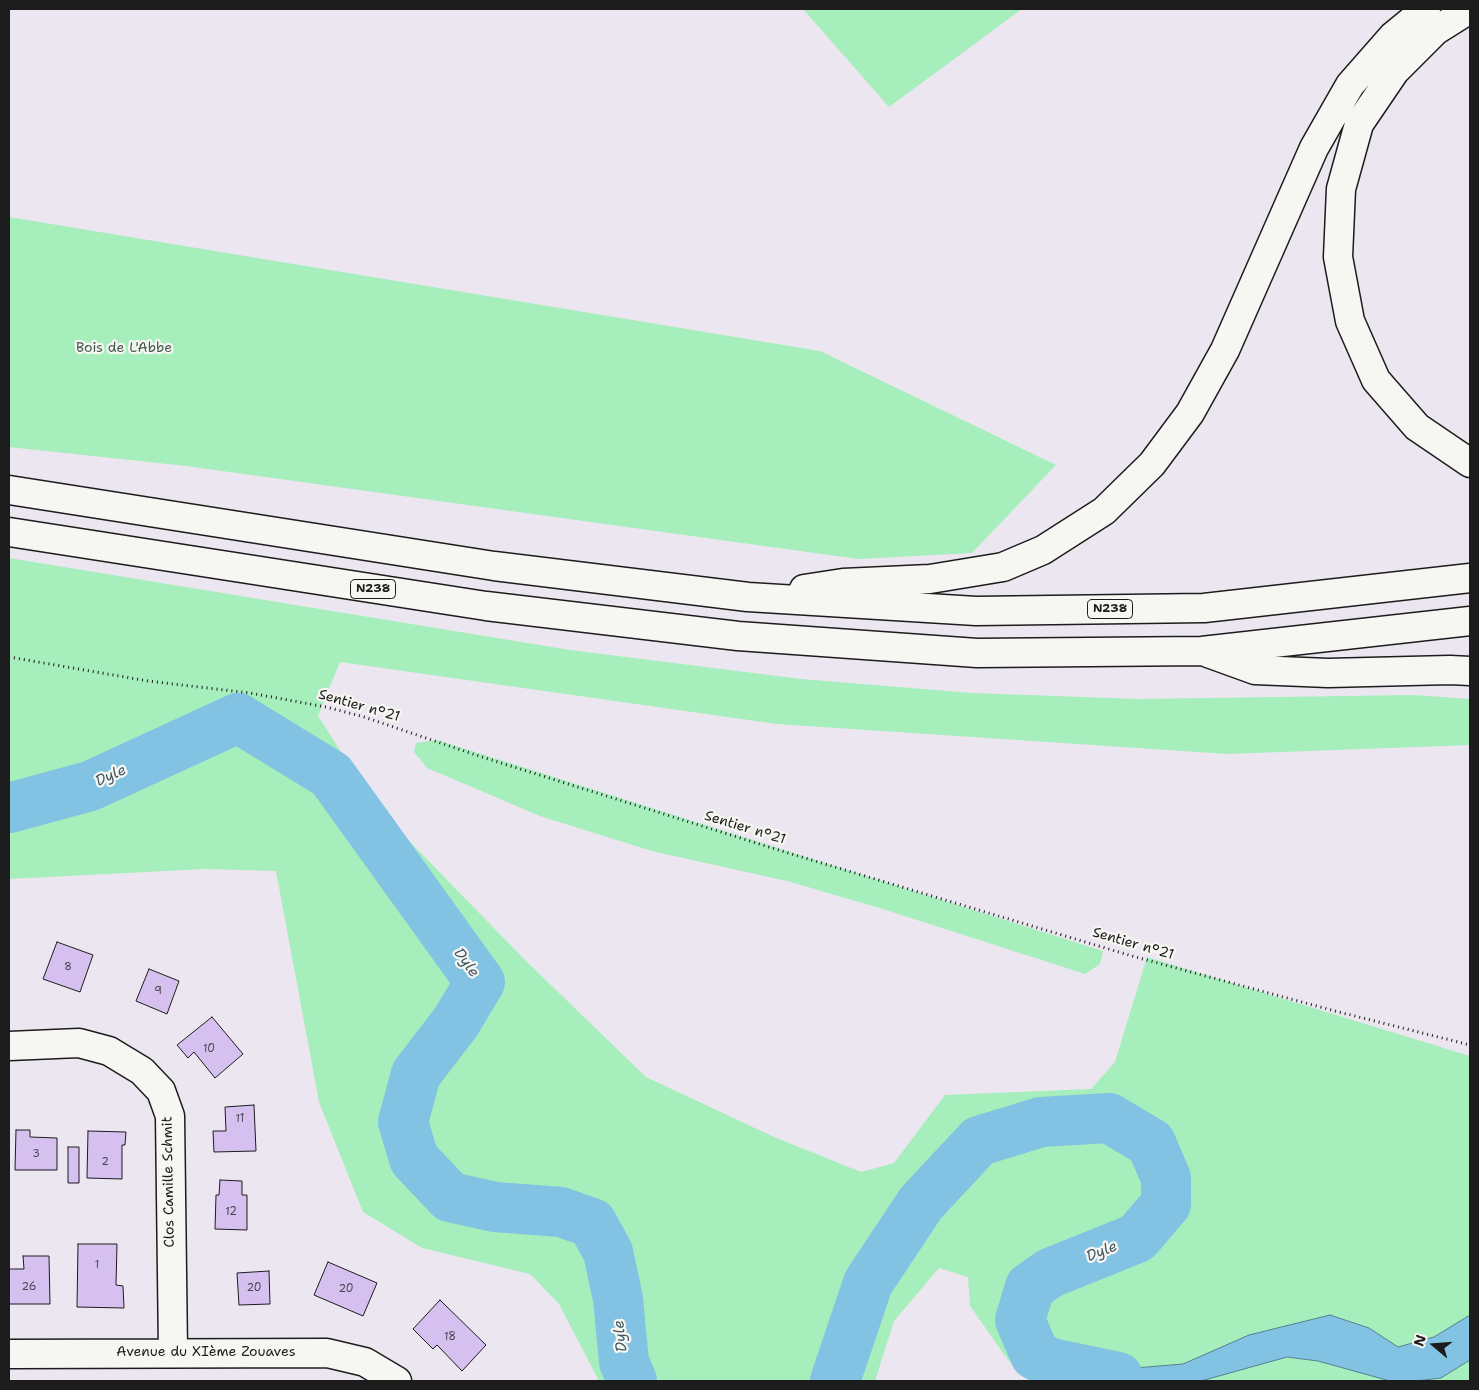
<!DOCTYPE html>
<html>
<head>
<meta charset="utf-8">
<style>
  body { margin:0 }
  #map { position:relative; width:1479px; height:1390px; overflow:hidden; background:#ece6f1; font-family:"Shantell Sans",sans-serif }
  canvas { display:block }
  .frame { position:absolute; inset:0; border:10px solid #1c1c1c; pointer-events:none }
  .north { position:absolute; left:1409px; top:1320px; width:50px; height:50px; -webkit-text-stroke:4px #f6f6f2; paint-order:stroke; rotate:288deg; font-size:14px; font-weight:700; line-height:20px; text-align:center; color:#1c1c1c }
  .north::after { content:''; display:block; margin:auto; width:18px; height:22px; background:#1c1c1c; clip-path:polygon(50% 0,100% 100%,50% 72%,0 100%) }
</style>
</head>
<body>
<div id="map">
<canvas width="1479" height="1390"></canvas>
<div class="frame"></div>
<div class="north">N</div>
</div>
<script>
const ctx = document.querySelector('canvas').getContext('2d');
ctx.lineJoin = 'round';
function paint(path, color) {
  ctx.fillStyle = color;
  ctx.fill(path, 'evenodd');
}
function poly(rows) {
  const path = new Path2D();
  for (const r of rows) {
    path.moveTo(r[0], r[1]);
    for (let i = 2; i < r.length; i += 2) path.lineTo(r[i], r[i + 1]);
  }
  return path;
}
function stroke(path, color, width, dash) {
  ctx.strokeStyle = color;
  ctx.lineWidth = width;
  ctx.lineCap = dash ? 'butt' : 'round';
  ctx.setLineDash(dash || []);
  ctx.stroke(path);
}
function label(font, color, halo, rows, align = 'center') {
  ctx.font = font + ' "Shantell Sans",sans-serif';
  ctx.lineWidth = 4.5;
  ctx.setLineDash([]);
  ctx.textBaseline = 'middle';
  ctx.strokeStyle = halo;
  ctx.fillStyle = color;
  for (const [text, x, y, turn = 0] of rows) {
    ctx.save();
    ctx.translate(x, y);
    ctx.rotate((+turn || 0) * Math.PI / 180);
    ctx.textAlign = isNaN(turn) ? turn : align;
    if (halo) ctx.strokeText(text, 0, 0);
    ctx.fillText(text, 0, 0);
    ctx.restore();
  }
}
const green = poly([
  [803,9,1022,9,889,107],
  [9,217,820,351,1056,465,972,553,858,559,186,466,9,447],
  [9,558,570,650,801,679,972,693,1138,699,1414,695,1470,699,1470,745,1228,754,777,724,340,662,318,716,377,808,526,961,646,1077,774,1137,861,1172,894,1163,945,1095,1091,1089,1115,1062,1147,957,1470,1056,1470,1378,1466,1381,1038,1381,1008,1360,970,1306,968,1277,939,1268,894,1321,875,1381,599,1381,559,1304,530,1274,422,1248,363,1212,319,1102,276,871,205,869,9,879],
  [437,740,1103,951,1100,964,1085,974,883,909,787,881,652,851,540,816,427,768,414,752,416,743]
]);
const water = poly([
  [1330,1315,1369,1328,1398,1347,1434,1337,1470,1315,1470,1360,1441,1378,1416,1381,1390,1381,1318,1361,1287,1357,1201,1381,1060,1381,1051,1377,1051,1363,1061,1354,1123,1369,1183,1364,1249,1335,1330,1315]
]);
const river = poly([
  [9,808,90,786,238,718,331,775,480,982,456,1022,416,1074,403,1122,414,1159,450,1197,495,1207,561,1212,592,1223,608,1252,618,1299,624,1362,632,1381],
  [835,1381,868,1283,921,1203,979,1141,1041,1122,1109,1118,1151,1143,1166,1178,1166,1204,1137,1238,1050,1273,1030,1287,1020,1320,1035,1355,1051,1363,1118,1377]
]);
const building = poly([
  [57,942,93,955,80,992,43,979,57,942],
  [149,969,179,981,167,1014,136,1001,149,969],
  [212,1017,243,1054,215,1078,194,1052,188,1058,177,1045,212,1017],
  [254,1105,256,1151,214,1152,213,1131,226,1131,225,1107,254,1105],
  [16,1130,30,1130,30,1137,57,1138,57,1170,15,1170,16,1130],
  [88,1131,126,1132,125,1145,122,1145,122,1179,87,1178,88,1131],
  [68,1147,79,1147,79,1183,68,1183,68,1147],
  [220,1180,242,1181,242,1195,247,1195,247,1230,215,1229,216,1195,219,1195,220,1180],
  [78,1244,117,1244,116,1285,123,1286,124,1308,77,1307,78,1244],
  [23,1256,49,1256,50,1304,9,1304,9,1269,24,1269,23,1256],
  [328,1262,377,1283,363,1316,314,1295,328,1262],
  [269,1271,270,1304,239,1305,237,1273,269,1271],
  [440,1300,486,1345,462,1371,437,1345,433,1349,413,1329,440,1300]
]);
const path = poly([
  [9,657,148,681,250,693,326,707,361,716,479,756,785,852,1132,956,1335,1011,1470,1045]
]);
const minor = poly([
  [9,1046,79,1043,109,1051,142,1071,161,1091,170,1116,173,1352],
  [9,1354,327,1353,365,1362,397,1381]
]);
const highway = poly([
  [1470,9,1435,31,1395,71,1359,124,1341,189,1338,257,1350,321,1376,380,1417,427,1470,463],
  [9,490,494,566,748,597,976,611,1204,608,1470,578],
  [9,532,486,606,738,636,977,653,1202,651,1470,621],
  [804,589,843,583,930,579,1003,567,1043,550,1104,511,1152,464,1190,413,1225,350,1314,148,1350,85,1393,36,1426,9],
  [1208,653,1255,670,1328,673,1450,670,1470,671]
]);
const numberNames = [
  ["8",68,967],
  ["9",158,991],
  ["10",209,1049],
  ["11",240,1119],
  ["3",36,1154],
  ["2",105,1162],
  ["12",231,1212],
  ["1",97,1265],
  ["26",29,1287],
  ["20",254,1288],
  ["20",346,1289],
  ["18",450,1337]
];
const shields = [
  [373,589,45],
  [1110,609,45]
];
const shieldNames = [
  ["N238",373,589],
  ["N238",1110,609]
];
const parkNames = [
  ["Bois de L'Abbe",124,348]
];
const streetNames = [
  ["Sentier n°21",359,706,16],
  ["Sentier n°21",745,828,17],
  ["Sentier n°21",1133,944,16],
  ["Clos Camille Schmit",169,1182,-91],
  ["Avenue du XIème Zouaves",206,1352]
];
const waterNames = [
  ["Dyle",111,776,-25],
  ["Dyle",466,963,54],
  ["Dyle",1102,1252,-22],
  ["Dyle",621,1336,-96]
];
paint(green, '#a6eebc');
paint(water, '#82c2e2');
stroke(water, '#598093', 1);
stroke(river, '#82c2e2', 50);
paint(building, '#d5c0f0');
stroke(building, '#1c1c1c', 1);
stroke(minor, '#1c1c1c', 31);
stroke(highway, '#1c1c1c', 31);
stroke(path, '#1c1c1c', 3, [1, 4]);
stroke(minor, '#f6f6f2', 28);
stroke(highway, '#f6f6f2', 28);
label('11px', '#4a4551', null, numberNames);
for (const [x, y, w] of shields) {
  const box = new Path2D();
  box.roundRect(x - w / 2, y - 9.5, w, 19, 4);
  ctx.fillStyle = '#f6f6f2';
  ctx.fill(box);
  stroke(box, '#1c1c1c', 1);
}
label('bold 12px', '#1c1c1c', null, shieldNames);
label('14px', '#455b4c', '#f6f6f2', parkNames);
label('14px', '#1c1c1c', '#f6f6f2', streetNames);
label('italic 15px', '#405661', '#f6f6f2', waterNames);
</script>
</body>
</html>
